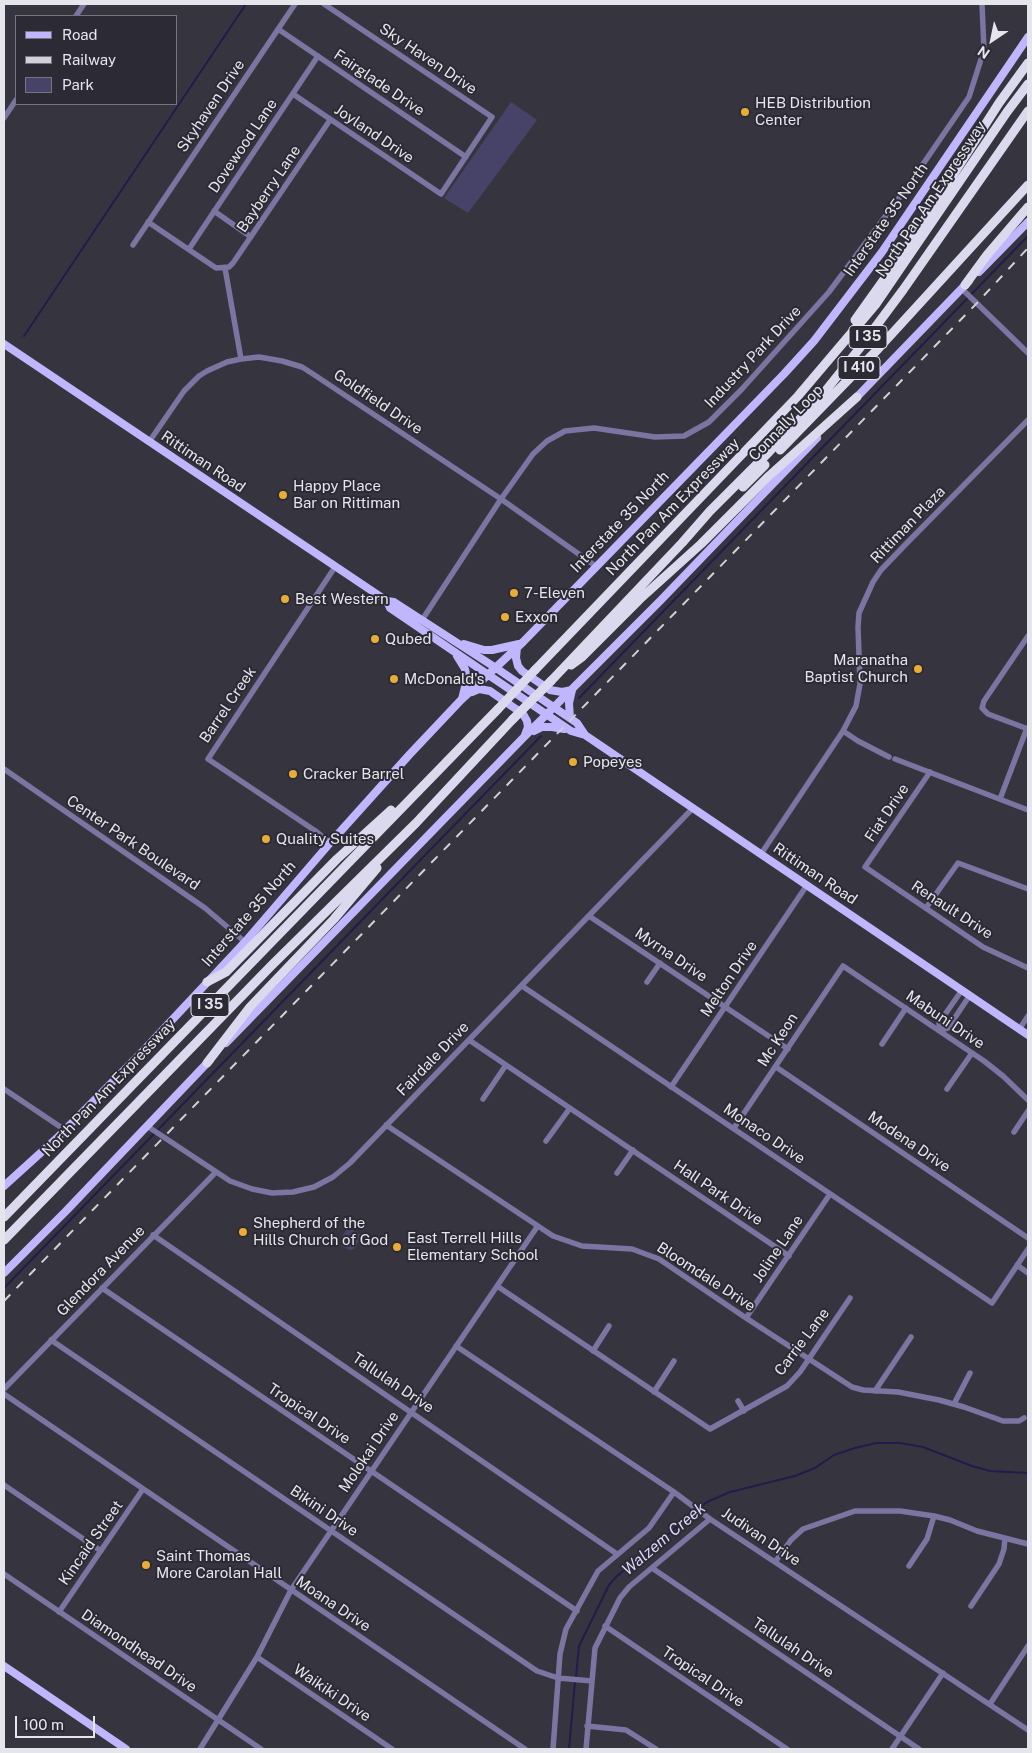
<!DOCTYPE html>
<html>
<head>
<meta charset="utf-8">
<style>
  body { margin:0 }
  #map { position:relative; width:1032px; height:1753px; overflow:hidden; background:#36353f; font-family:"Public Sans",sans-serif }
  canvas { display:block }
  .frame { position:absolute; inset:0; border:5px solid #e5e5ec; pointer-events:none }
  .legend { position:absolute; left:15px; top:15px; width:162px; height:90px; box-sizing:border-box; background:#2c2b35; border:1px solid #76757e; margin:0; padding:6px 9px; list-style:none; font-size:15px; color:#e5e5ec }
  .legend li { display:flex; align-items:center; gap:10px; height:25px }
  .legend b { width:25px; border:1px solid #76757e }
  .north { position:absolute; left:967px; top:15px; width:50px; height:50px; -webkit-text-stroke:4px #2c2b35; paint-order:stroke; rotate:214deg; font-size:14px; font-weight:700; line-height:20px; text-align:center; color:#e5e5ec }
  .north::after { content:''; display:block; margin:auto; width:18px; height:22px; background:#e5e5ec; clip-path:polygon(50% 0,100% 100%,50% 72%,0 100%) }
  .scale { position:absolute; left:15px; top:1716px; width:80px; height:22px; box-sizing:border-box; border:2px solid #e5e5ec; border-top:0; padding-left:6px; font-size:15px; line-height:18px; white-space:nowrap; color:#e5e5ec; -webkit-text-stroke:4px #2c2b35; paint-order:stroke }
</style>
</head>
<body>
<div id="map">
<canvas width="1032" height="1753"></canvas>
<div class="frame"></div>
<ul class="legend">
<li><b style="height:6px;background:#bfb6fd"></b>Road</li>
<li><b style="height:6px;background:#d1d0d8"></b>Railway</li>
<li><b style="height:14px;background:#474268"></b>Park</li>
</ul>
<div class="north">N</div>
<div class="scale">100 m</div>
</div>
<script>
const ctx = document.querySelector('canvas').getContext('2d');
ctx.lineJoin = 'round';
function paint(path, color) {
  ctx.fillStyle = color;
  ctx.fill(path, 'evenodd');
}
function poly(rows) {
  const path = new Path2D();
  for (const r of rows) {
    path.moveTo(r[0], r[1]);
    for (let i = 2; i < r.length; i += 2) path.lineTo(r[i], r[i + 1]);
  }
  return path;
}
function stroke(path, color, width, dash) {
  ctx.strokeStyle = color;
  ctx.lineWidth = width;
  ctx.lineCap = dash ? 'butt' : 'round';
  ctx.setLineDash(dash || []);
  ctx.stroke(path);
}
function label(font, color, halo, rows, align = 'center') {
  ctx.font = font + ' "Public Sans",sans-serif';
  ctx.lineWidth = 4;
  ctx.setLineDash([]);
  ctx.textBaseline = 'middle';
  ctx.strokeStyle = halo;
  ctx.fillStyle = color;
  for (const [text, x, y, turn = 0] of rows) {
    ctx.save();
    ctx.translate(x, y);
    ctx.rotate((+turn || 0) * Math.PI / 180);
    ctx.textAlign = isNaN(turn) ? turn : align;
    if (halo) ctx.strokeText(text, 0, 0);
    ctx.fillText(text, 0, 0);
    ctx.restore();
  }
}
const green = poly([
  [511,102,537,120,468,213,444,198],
  [348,1227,362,1236,354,1249,350,1250,342,1246,341,1238]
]);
const stream = poly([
  [24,336,246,4],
  [579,698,1028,236],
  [4,1288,541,736],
  [576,1677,579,1646,609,1585,616,1577,707,1502,730,1492,795,1476,815,1468,834,1455,855,1448,876,1443,900,1443,923,1447,972,1466,990,1471,1028,1473],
  [569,1749,575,1682]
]);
const minor = poly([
  [76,16,84,4],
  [278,29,466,157],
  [293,94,441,194,492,117,324,4],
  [4,118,16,100],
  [214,211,251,237],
  [148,222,216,268,229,267,233,263,330,120],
  [133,245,295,4],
  [189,249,318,56],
  [225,268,241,359],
  [962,289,1028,353],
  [149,442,184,391,199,376,207,371,227,362,241,359,259,357,282,361,302,367,313,374,501,499,597,567],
  [422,620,501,499,533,454,547,441,565,431,594,428,655,437,684,436,709,422,742,389,829,292,908,186,969,97,984,50,982,4],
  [1028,636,984,701,982,708,988,714,1028,729],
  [843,731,858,741,889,757],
  [895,759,1028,810],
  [4,769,205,908,245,942],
  [930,772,865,867,983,947,1028,968],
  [1000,799,1027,728],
  [330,843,317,832,208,759,335,567],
  [761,854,843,731,856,706,860,684,858,627,859,613,873,582,881,570,903,547,1028,420],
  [926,908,958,863,1028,889],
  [589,916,788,1049],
  [647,982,660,963],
  [522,986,992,1303,1028,1249],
  [962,990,939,1023,940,1030,948,1028,970,995],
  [1020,1028,1028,1016],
  [469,1040,789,1256],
  [882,1044,906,1008],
  [776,1067,1028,1238],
  [671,1087,807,885],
  [4,1089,65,1130],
  [947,1089,972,1053],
  [483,1099,506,1065],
  [386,1125,553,1236,582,1246,632,1249,659,1259,746,1318,852,1387,863,1390,898,1392,939,1400,964,1407,1003,1421,1019,1421,1024,1418],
  [147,1126,230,1181,252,1189,272,1193,293,1192,314,1187,333,1177,350,1163,693,808],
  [734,1128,843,966,984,1061,1003,1076,1028,1100],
  [1014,1132,1028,1111],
  [546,1141,570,1108],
  [617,1173,633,1150],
  [153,1235,617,1554],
  [1017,1265,1028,1273],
  [497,1286,710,1429,787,1386,800,1372,850,1298],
  [102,1288,577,1611],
  [746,1318,830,1194],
  [51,1340,537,1671,558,1678,592,1681],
  [456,1346,674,1492,710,1519,1028,1730],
  [593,1351,609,1326],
  [4,1389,216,1172],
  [875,1391,911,1337],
  [654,1392,674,1361],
  [4,1394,525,1749],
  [738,1401,744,1411],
  [954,1404,970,1373],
  [4,1485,101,1551],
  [775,1562,791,1540,803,1529,855,1511,900,1511,934,1516,950,1520,977,1531,1028,1544],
  [909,1566,927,1539,934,1516],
  [652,1568,919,1749],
  [4,1574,261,1749],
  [971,1606,999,1564,1004,1549,1005,1538],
  [59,1612,143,1489],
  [605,1626,787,1749],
  [257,1657,392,1749],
  [990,1704,1028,1646],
  [587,1726,626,1730,656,1749],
  [200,1749,257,1657,291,1590,537,1227],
  [553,1749,560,1654,566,1629,598,1571,649,1528,674,1492],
  [586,1749,595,1648,620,1598,629,1587,710,1519],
  [892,1749,943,1673]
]);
const major = poly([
  [979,272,1028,222],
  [4,344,387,601,394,602,496,668,577,723,585,735,1028,1035],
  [853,401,969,281],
  [387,601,390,608,571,731,585,735],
  [464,644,484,650,492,650,519,644],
  [517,647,516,658,518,666,522,671,550,690,562,692,572,690],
  [457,656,465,669,467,679,462,699],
  [472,692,479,689,490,691,523,714,527,721,528,727,525,735],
  [570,718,569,703,572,690],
  [534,731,542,727,552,727,564,729],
  [226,1043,524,737,660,601,817,438],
  [4,1186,57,1138,144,1050,245,942,330,843,410,754,461,700,523,642,784,374,814,341,882,252,1028,37],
  [4,1273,66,1211,210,1060],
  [4,1666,126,1749]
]);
const highway = poly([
  [965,285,987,255,1028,207],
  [855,320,907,247,999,103,1028,63],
  [780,450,878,349,1028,185],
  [743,487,765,465],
  [571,665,582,657,640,599,701,544,769,476,857,397],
  [535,670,798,396,876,304,1007,112,1028,84],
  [551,681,682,543,710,511,769,452,823,394,859,349,903,290,1028,111],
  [207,982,226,972,337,859,391,810],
  [207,1063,250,1007,334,919,377,868],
  [4,1217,498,709],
  [4,1240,272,965,416,823,513,719]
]);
const rail = poly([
  [4,1301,977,303,1028,248]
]);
const highwayBridge = poly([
  [498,709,535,670],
  [513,719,551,681]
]);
const markers = [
  [745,112,5,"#e8ac37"],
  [283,495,5,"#e8ac37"],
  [514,593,5,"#e8ac37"],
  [285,599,5,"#e8ac37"],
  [505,617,5,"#e8ac37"],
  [375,639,5,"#e8ac37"],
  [918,669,5,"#e8ac37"],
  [394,679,5,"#e8ac37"],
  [573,762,5,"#e8ac37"],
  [293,774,5,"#e8ac37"],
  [266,839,5,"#e8ac37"],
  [243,1232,5,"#e8ac37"],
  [397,1247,5,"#e8ac37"],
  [146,1565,5,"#e8ac37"]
];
const shields = [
  [868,337,38],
  [859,368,42],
  [210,1005,38]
];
const shieldNames = [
  ["I 35",868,337],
  ["I 410",859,368],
  ["I 35",210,1005]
];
const streetNames = [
  ["Sky Haven Drive",428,59,34],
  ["Fairglade Drive",379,83,34],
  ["Skyhaven Drive",211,106,-56],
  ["Joyland Drive",374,134,34],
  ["Dovewood Lane",243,146,-56],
  ["Bayberry Lane",269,189,-56],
  ["North Pan Am Expressway",931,199,-56],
  ["Interstate 35 North",886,220,-55],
  ["Industry Park Drive",753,357,-47],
  ["Goldfield Drive",378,402,34],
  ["Connally Loop",786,423,-46],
  ["Rittiman Road",203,462,34],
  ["North Pan Am Expressway",673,507,-46],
  ["Interstate 35 North",620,522,-46],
  ["Rittiman Plaza",908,525,-46],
  ["Barrel Creek",228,705,-56],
  ["Fiat Drive",887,813,-56],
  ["Center Park Boulevard",133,843,34],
  ["Rittiman Road",815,874,34],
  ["Renault Drive",952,910,33],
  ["Interstate 35 North",249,914,-49],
  ["Myrna Drive",671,955,34],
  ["Melton Drive",729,979,-56],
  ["Mabuni Drive",945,1020,34],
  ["Mc Keon",778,1040,-57],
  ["Fairdale Drive",433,1059,-46],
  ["North Pan Am Expressway",109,1088,-46],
  ["Monaco Drive",764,1134,34],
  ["Modena Drive",909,1142,34],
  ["Hall Park Drive",718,1193,34],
  ["Joline Lane",778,1249,-56],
  ["Glendora Avenue",101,1271,-46],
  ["Bloomdale Drive",706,1277,33],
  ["Carrie Lane",802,1342,-53],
  ["Tallulah Drive",393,1383,34],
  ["Tropical Drive",309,1414,34],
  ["Molokai Drive",369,1452,-56],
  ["Bikini Drive",324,1511,34],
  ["Judivan Drive",761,1537,34],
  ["Kincaid Street",91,1543,-55],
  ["Moana Drive",333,1604,34],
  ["Tallulah Drive",793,1648,34],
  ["Diamondhead Drive",139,1651,34],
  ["Tropical Drive",703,1677,34],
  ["Waikiki Drive",332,1693,34]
];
const poiNames = [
  ["HEB Distribution",755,103],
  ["Center",755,120],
  ["Happy Place",293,486],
  ["Bar on Rittiman",293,503],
  ["7-Eleven",524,593],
  ["Best Western",295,599],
  ["Exxon",515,617],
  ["Qubed",385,639],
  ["Maranatha",908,660,"right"],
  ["Baptist Church",908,677,"right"],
  ["McDonald's",404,679],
  ["Popeyes",583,762],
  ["Cracker Barrel",303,774],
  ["Quality Suites",276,839],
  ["Shepherd of the",253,1223],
  ["Hills Church of God",253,1240],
  ["East Terrell Hills",407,1238],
  ["Elementary School",407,1255],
  ["Saint Thomas",156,1556],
  ["More Carolan Hall",156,1573]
];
const waterNames = [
  ["Walzem Creek",664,1539,-40]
];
paint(green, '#474268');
stroke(stream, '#251a4b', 2);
stroke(minor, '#7b75a1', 5.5);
stroke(major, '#bfb6fd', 8);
stroke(highway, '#dbd9ee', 9);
stroke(rail, '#d1d0d8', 2, [9, 9]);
stroke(highwayBridge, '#dbd9ee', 9);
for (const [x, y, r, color] of markers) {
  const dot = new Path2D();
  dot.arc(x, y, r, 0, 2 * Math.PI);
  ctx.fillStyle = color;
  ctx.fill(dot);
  stroke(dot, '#2c2b35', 2);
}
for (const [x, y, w] of shields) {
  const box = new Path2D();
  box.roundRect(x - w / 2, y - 11.5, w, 23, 4);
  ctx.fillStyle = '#2c2b35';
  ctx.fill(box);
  stroke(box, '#e5e5ec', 1);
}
label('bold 14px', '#e5e5ec', null, shieldNames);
label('15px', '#e5e5ec', '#2c2b35', streetNames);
label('15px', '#e5e5ec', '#2c2b35', poiNames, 'left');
label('italic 16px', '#dad7f9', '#2c2b35', waterNames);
</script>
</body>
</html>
